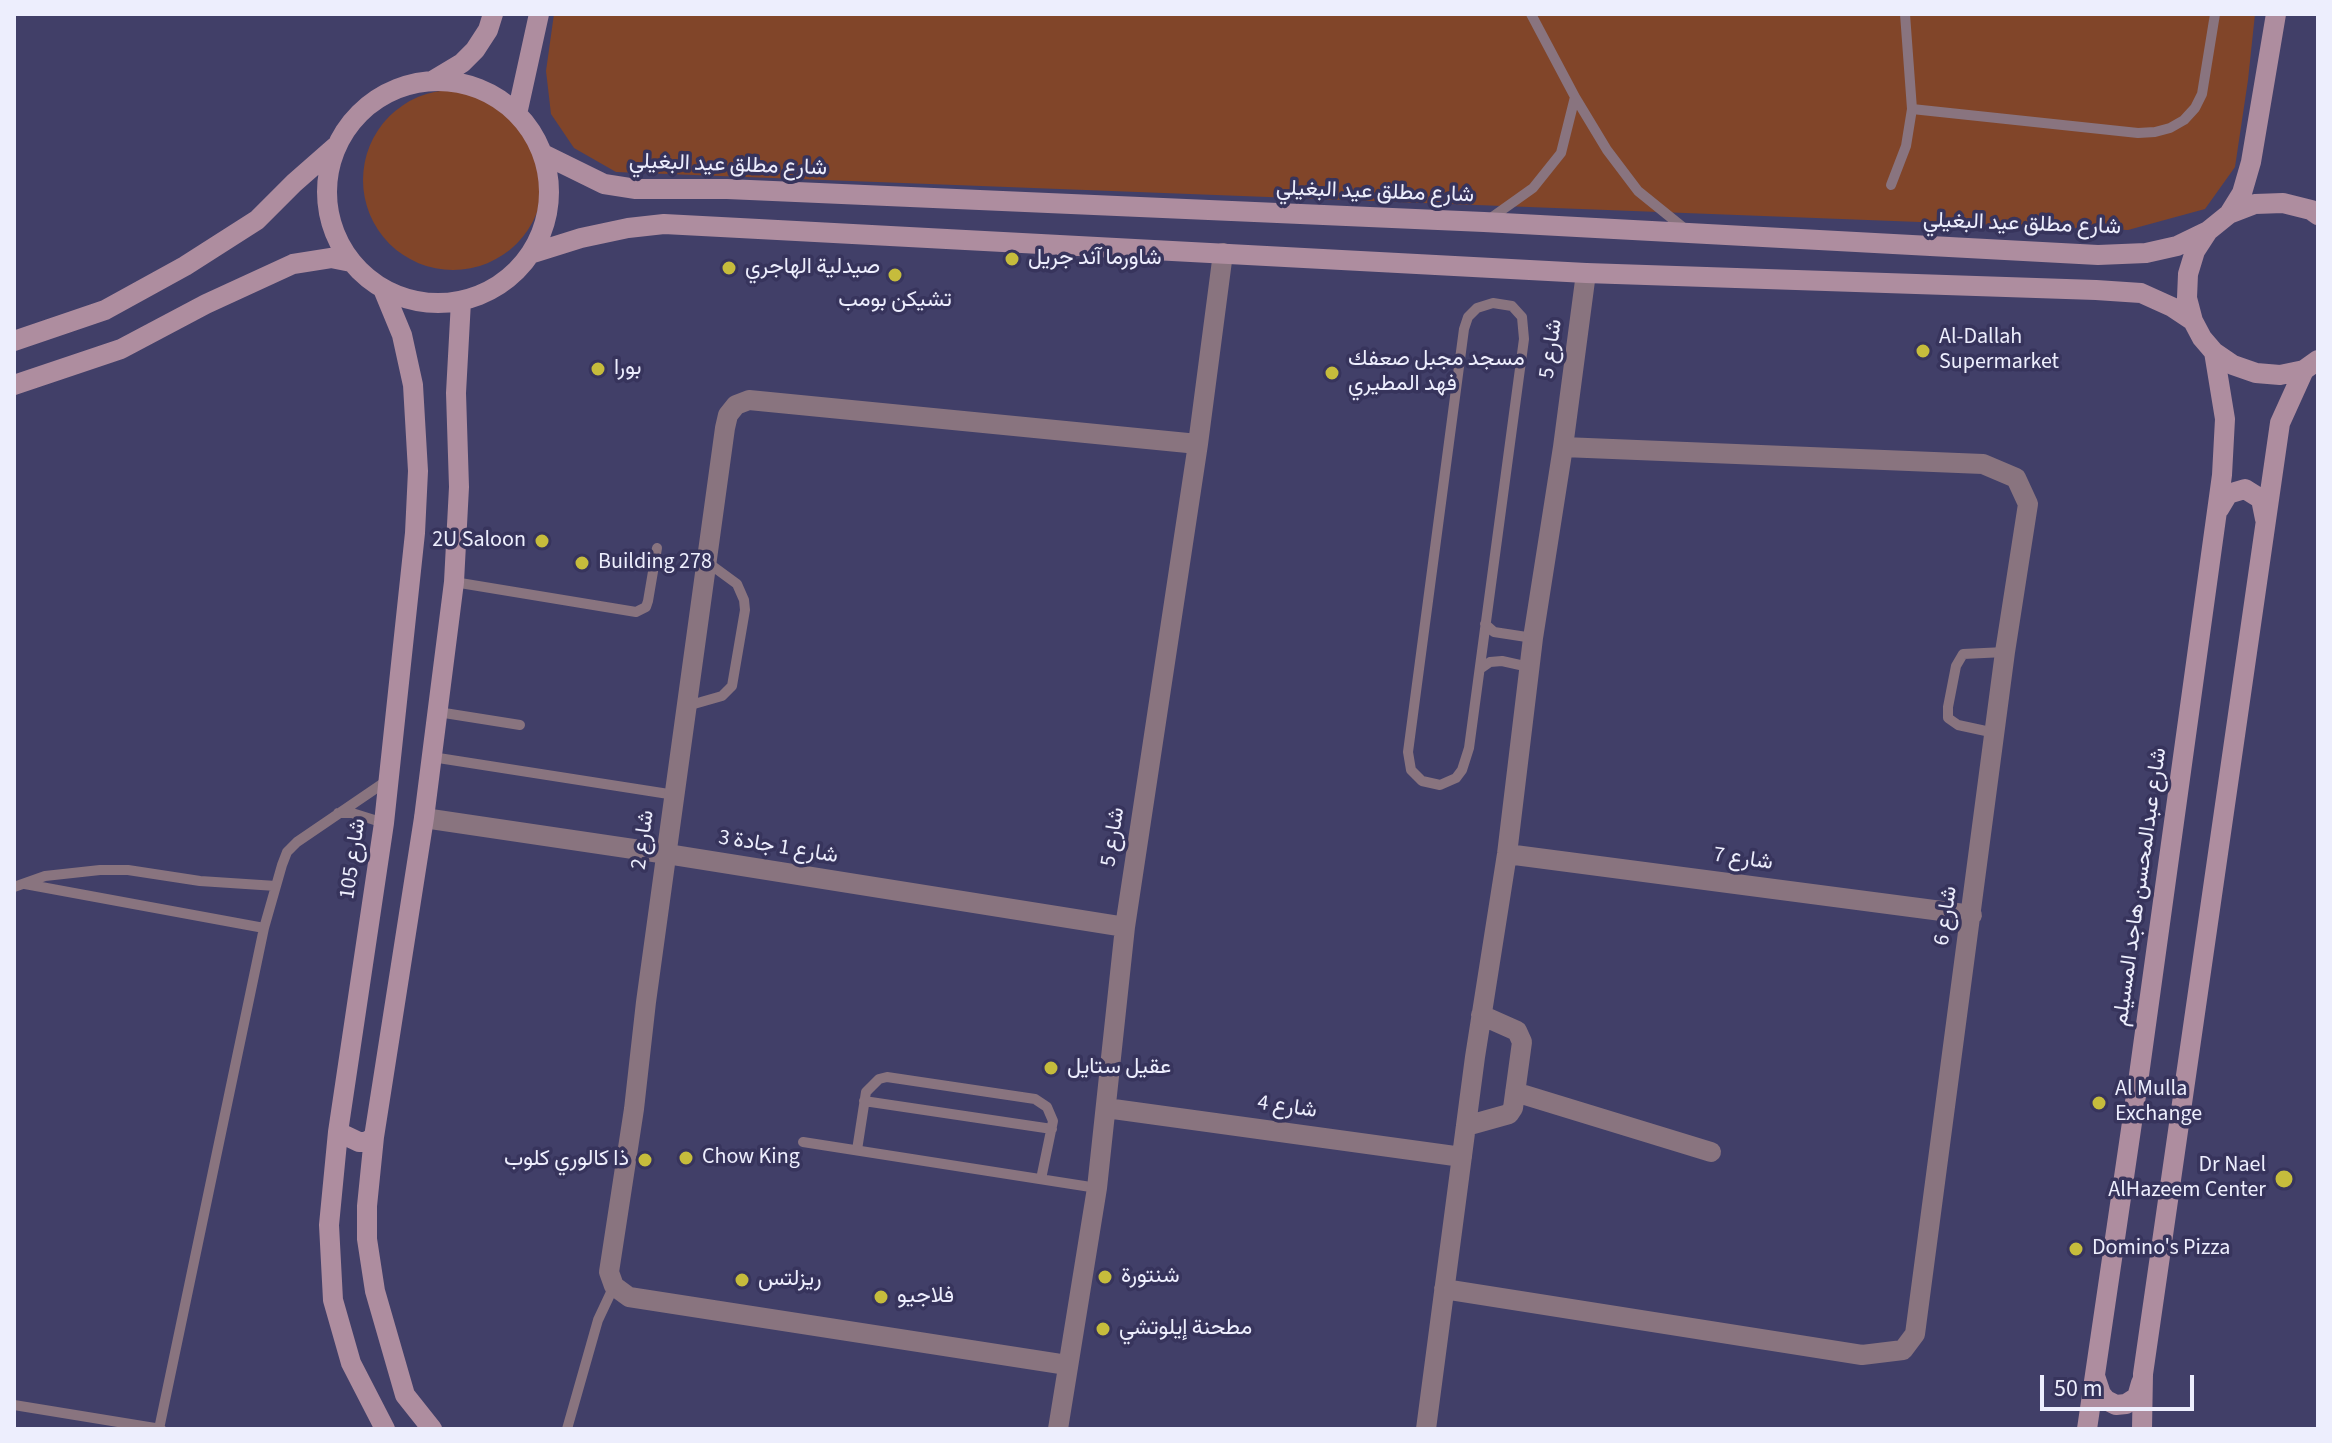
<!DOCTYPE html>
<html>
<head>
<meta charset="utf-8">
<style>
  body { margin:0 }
  #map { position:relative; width:2332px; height:1443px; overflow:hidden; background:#413f68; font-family:"Source Sans 3",sans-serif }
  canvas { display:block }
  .frame { position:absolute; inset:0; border:16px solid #edeefd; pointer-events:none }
  .scale { position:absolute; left:2040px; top:1375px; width:154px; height:36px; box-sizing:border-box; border:4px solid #edeefd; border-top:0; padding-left:10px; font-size:24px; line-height:28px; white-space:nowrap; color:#edeefd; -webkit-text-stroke:6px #37345c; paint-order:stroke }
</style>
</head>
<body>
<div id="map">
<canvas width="2332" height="1443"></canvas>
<div class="frame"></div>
<div class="scale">50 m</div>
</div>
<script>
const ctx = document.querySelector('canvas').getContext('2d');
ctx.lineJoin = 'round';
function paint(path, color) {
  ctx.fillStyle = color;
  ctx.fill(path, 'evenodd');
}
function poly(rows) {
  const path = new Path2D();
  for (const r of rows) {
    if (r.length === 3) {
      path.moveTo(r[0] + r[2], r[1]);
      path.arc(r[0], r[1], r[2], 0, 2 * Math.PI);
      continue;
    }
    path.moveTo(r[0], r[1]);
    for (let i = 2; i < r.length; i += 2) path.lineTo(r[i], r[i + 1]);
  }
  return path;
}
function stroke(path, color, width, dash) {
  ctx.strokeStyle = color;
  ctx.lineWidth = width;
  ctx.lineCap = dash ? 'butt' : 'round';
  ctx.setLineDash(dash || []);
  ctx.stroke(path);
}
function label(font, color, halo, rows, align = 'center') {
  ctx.font = font + ' "Source Sans 3",Vazirmatn,sans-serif';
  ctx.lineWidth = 7;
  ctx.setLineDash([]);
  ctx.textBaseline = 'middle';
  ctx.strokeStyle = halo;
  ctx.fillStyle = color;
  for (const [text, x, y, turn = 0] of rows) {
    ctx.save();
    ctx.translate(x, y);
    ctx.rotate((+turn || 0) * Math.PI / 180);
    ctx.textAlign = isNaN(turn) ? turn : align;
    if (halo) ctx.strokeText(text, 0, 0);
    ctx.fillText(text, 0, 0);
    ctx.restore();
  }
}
const green = poly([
  [554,14,2255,14,2248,80,2235,167,2205,209,2128,230,616,172,574,148,551,114,546,71],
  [453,180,90]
]);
const lane = poly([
  [1531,14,1575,97,1607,150,1638,191,1685,229],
  [1912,109,2138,133,2155,132,2170,128,2184,120,2195,108,2202,94,2215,14],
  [1891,185,1906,146,1912,109,1905,14],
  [1488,220,1533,188,1561,153,1575,97],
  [1493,303,1512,306,1522,317,1524,339,1469,748,1462,770,1456,778,1440,785,1422,781,1411,770,1408,752,1464,329,1468,317,1477,308,1493,303],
  [454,582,636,612,646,607,648,601,657,548],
  [1485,624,1494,632,1533,638],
  [1480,669,1490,662,1502,661,1529,667],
  [687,706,722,696,732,686,745,610,744,600,737,584,707,562],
  [438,712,520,725],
  [1995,733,1958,725,1948,718,1948,707,1956,666,1963,654,2005,652],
  [432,757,675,795],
  [338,813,352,813,384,823],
  [25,884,264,928],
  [14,887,45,876,100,870,128,870,200,881,276,886],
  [864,1101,1052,1129],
  [803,1142,1097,1188],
  [857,1150,866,1092,879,1079,887,1077,1035,1099,1047,1107,1053,1121,1041,1179],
  [14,1405,161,1429],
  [159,1429,264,928,282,865,287,852,297,842,388,780],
  [567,1429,598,1320,614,1286]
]);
const street = poly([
  [424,818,667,854,1125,927],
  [1507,854,1972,915],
  [1515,1092,1711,1152],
  [1106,1108,1462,1157],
  [1466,1126,1509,1114,1513,1108,1522,1042,1517,1031,1481,1015],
  [1444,1289,1862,1355,1903,1350,1915,1334,2005,652,2028,504,2016,478,1983,464,1563,447],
  [1067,1365,629,1297,614,1286,609,1272,634,1109,646,1002,725,428,728,415,736,405,749,400,1198,444],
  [1058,1429,1097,1188,1125,927,1198,444,1223,253],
  [1426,1429,1475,1057,1507,854,1533,638,1563,447,1586,273]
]);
const secondary = poly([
  [432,81,462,63,475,50,488,30,493,14],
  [438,192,111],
  [517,114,539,14],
  [543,154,604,184,636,189,727,189,1484,222,2098,255,2146,253,2177,246,2208,231],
  [2229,214,2242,193,2251,162,2276,14],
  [2318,215,2311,210,2283,203,2255,204,2229,214,2208,231,2195,251,2188,274,2187,298,2193,321,2202,338,2214,352,2233,365,2256,373,2280,375,2304,370,2318,360],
  [530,254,581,238,628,228,664,224,721,227,1586,273,2096,290,2141,293,2172,307,2193,321],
  [383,289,402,335,413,385,418,471,415,533,384,823,338,1132,329,1225,333,1300,351,1363,385,1429],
  [14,341,105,310,185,266,257,220,294,183,335,147],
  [14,385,121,349,206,304,293,264,331,258,351,262],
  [2219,509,2228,494,2245,489,2261,499,2265,519],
  [338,1132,359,1142,366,1142,374,1137],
  [2095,1376,2101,1394,2106,1400,2116,1405,2126,1404,2137,1397,2141,1383],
  [432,1429,405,1395,375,1291,367,1239,367,1206,374,1137,424,818,454,582,459,487,456,393,461,301],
  [2087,1429,2139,1075,2222,475,2225,419,2214,352],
  [2142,1429,2143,1374,2280,423,2304,370]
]);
const markers = [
  [1012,259,8,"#c6bc3c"],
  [729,268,8,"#c6bc3c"],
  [895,275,8,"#c6bc3c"],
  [1923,351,8,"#c6bc3c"],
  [598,369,8,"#c6bc3c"],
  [1332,373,8,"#c6bc3c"],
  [542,541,8,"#c6bc3c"],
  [582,563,8,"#c6bc3c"],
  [1051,1068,8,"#c6bc3c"],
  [2099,1103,8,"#c6bc3c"],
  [686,1158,8,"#c6bc3c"],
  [645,1160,8,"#c6bc3c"],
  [2284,1179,10,"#c6bc3c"],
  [2076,1249,8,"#c6bc3c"],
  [1105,1277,8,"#c6bc3c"],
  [742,1280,8,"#c6bc3c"],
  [881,1297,8,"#c6bc3c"],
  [1103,1329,8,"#c6bc3c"]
];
const streetNames = [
  ["شارع مطلق عيد البغيلي",728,166,2],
  ["شارع مطلق عيد البغيلي",1375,193,2],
  ["شارع مطلق عيد البغيلي",2022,225,2],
  ["شارع 5",1552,349,-82],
  ["شارع 5",1114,837,-81],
  ["شارع 2",644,840,-82],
  ["شارع 1 جادة 3",778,848,9],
  ["شارع 105",354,859,-82],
  ["شارع 7",1743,860,8],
  ["شارع عبدالمحسن هاجد المسيلم",2141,887,-82],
  ["شارع 6",1947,916,-82],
  ["شارع 4",1287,1108,8]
];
const poiNames = [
  ["شاورما آند جريل",1028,259],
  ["صيدلية الهاجري",745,268],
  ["تشيكن بومب",895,301,"center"],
  ["Al-Dallah",1939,338],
  ["Supermarket",1939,363],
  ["مسجد مجبل صعفك",1348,360],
  ["فهد المطيري",1348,385],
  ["بورا",614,369],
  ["2U Saloon",526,541,"right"],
  ["Building 278",598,563],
  ["عقيل ستايل",1067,1068],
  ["Al Mulla",2115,1090],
  ["Exchange",2115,1115],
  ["Chow King",702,1158],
  ["ذا كالوري كلوب",629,1160,"right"],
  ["Dr Nael",2266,1166,"right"],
  ["AlHazeem Center",2266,1191,"right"],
  ["Domino's Pizza",2092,1249],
  ["شنتورة",1121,1277],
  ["ريزلتس",758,1280],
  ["فلاجيو",897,1297],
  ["مطحنة إيلوتشي",1119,1329]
];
paint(green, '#814529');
stroke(lane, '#89747f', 10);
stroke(street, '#89747f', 20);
stroke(secondary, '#ae8d9f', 20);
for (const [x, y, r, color] of markers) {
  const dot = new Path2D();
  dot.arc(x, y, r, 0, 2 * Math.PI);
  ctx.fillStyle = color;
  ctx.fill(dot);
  stroke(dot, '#37345c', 3);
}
label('22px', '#edeefd', '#37345c', streetNames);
label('22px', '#edeefd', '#37345c', poiNames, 'left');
</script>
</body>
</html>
